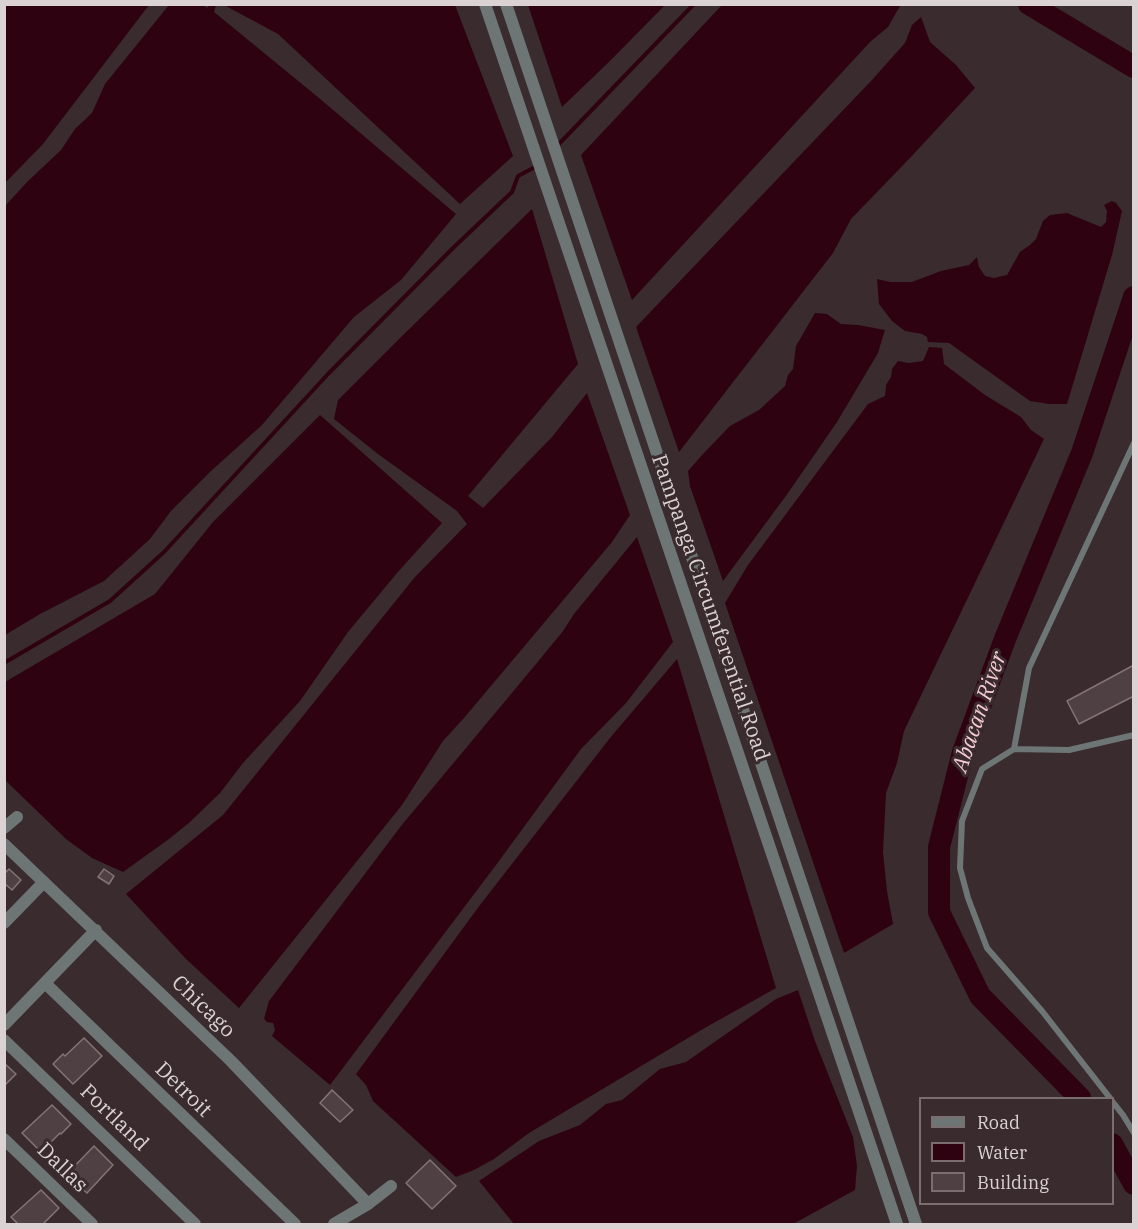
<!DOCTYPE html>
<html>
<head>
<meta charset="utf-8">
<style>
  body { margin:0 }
  #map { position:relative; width:1138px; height:1229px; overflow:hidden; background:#392b2e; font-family:"IBM Plex Serif",serif }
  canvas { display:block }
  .frame { position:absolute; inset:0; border:6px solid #dbd2d4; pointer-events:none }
  .legend { position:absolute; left:919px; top:1097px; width:195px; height:108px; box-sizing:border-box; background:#392b2e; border:2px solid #7a6e70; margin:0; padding:8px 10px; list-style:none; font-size:18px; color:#dbd2d4 }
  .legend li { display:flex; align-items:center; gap:12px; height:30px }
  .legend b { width:30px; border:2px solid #7a6e70 }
</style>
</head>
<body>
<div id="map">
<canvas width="1138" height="1229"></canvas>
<div class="frame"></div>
<ul class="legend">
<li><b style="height:8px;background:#6e7575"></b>Road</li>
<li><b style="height:16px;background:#2f0212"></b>Water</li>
<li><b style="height:16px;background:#4e4043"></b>Building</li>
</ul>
</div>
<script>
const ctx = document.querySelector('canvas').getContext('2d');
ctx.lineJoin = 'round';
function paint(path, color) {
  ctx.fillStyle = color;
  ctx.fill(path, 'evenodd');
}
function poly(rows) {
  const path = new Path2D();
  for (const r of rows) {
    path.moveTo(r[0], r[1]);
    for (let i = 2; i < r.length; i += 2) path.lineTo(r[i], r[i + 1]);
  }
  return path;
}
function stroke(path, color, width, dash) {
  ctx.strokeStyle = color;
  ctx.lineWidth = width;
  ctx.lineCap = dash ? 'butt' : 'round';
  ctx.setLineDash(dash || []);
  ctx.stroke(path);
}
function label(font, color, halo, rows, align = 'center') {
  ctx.font = font + ' "IBM Plex Serif",serif';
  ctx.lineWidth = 6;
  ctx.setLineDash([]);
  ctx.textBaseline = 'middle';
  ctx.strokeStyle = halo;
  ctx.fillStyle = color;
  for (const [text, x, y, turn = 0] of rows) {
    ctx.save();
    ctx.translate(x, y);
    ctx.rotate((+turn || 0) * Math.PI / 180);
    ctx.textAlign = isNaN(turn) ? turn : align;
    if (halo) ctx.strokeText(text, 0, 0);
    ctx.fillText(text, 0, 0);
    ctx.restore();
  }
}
const water = poly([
  [5,4,149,5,43,144,5,183],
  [898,4,900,6,888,27,870,42,632,300,581,155,722,5],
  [169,5,204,5,207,8,209,5,216,5,214,12,319,98,456,214,401,280,354,317,262,425,211,471,171,511,150,539,104,581,40,614,5,635,5,206,28,181,61,150,75,129,92,113,105,84],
  [224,5,455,5,513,156,460,204,278,34],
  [528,5,528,4,665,5,612,59,562,107],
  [921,17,930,42,956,65,975,88,909,159,851,219,833,253,679,452,636,327,871,81,905,43,912,25],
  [1112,201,1116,203,1122,211,1112,255,1067,404,1049,404,1030,401,949,343,928,342,927,337,922,334,905,331,892,321,879,304,877,279,890,282,912,282,941,271,969,265,977,257,979,267,985,276,994,278,1007,275,1020,252,1030,245,1036,239,1043,221,1050,215,1067,213,1101,227,1106,222,1107,211,1104,205],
  [532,209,578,364,468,496,483,508,552,437,587,393,630,515,612,542,464,718,443,741,402,805,239,1008,186,959,126,894,223,815,415,577,467,524,457,511,378,454,334,419,338,400,397,341],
  [815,313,827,314,841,324,858,325,885,330,878,353,837,422,788,493,723,581,690,486,688,471,703,454,730,426,759,410,785,386,788,375,793,369,796,346],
  [929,347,942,348,944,364,985,395,1021,417,1031,430,1044,439,904,731,897,763,886,793,883,852,887,891,893,924,844,953,725,603,748,565,868,404,885,396,886,385,891,377,892,369,898,361,909,363,923,361],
  [320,415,442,523,397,573,348,632,300,701,243,763,220,793,190,822,169,839,123,872,92,858,66,839,5,780,5,682,155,594,213,522],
  [637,537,673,642,626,703,581,749,496,865,330,1085,272,1036,275,1030,273,1023,267,1022,264,1019,269,1001,401,826,536,664,563,631,574,614],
  [677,659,776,988,703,1029,529,1133,494,1159,474,1170,456,1177,373,1101,366,1085,356,1074,480,905,610,738],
  [798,990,815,1041,853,1137,857,1166,855,1190,793,1224,514,1224,479,1181,539,1141,580,1125,606,1104,622,1100,660,1069,686,1062,776,999]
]);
const stream = poly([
  [557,146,694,4],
  [4,663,110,601,164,552,328,374,452,249,512,192,518,176,537,166]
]);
const river = poly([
  [1029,4,1134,67],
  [1080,1098,980,996,939,912,939,847,963,752,1005,639,1082,453,1134,297],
  [1112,1144,1134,1184]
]);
const building = poly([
  [1134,665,1134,696,1079,724,1067,701,1134,665],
  [9,869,21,880,12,890,4,883,4,874,9,869],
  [104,869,114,876,109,884,98,877,104,869],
  [84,1038,102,1056,73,1084,53,1064,63,1054,65,1056,84,1038],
  [4,1063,16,1074,4,1086,4,1063],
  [332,1090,353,1110,340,1122,320,1103,332,1090],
  [52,1105,71,1124,61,1134,60,1133,41,1152,22,1133,52,1105],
  [94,1146,113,1165,87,1193,66,1175,94,1146],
  [430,1160,456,1186,432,1209,406,1183,430,1160],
  [41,1190,59,1208,43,1224,18,1224,11,1217,41,1190]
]);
const lane = poly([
  [1014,749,1069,750,1134,735],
  [1110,1098,1042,1011,987,948,968,898,960,868,962,821,982,769,1014,749,1029,668,1134,443],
  [1112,1101,1123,1115,1134,1133]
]);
const street = poly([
  [485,4,897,1224],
  [506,4,916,1224],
  [4,828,17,817],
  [4,844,231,1061,368,1204],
  [4,923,44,882],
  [45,983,295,1224],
  [4,1025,96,930],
  [4,1040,195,1224],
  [4,1139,92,1224],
  [334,1224,368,1204,391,1186]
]);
const streetNames = [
  ["Pampanga Circumferential Road",710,608,71],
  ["Chicago",203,1007,44],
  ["Detroit",183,1090,44],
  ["Portland",114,1118,44],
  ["Dallas",62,1168,44]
];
const waterNames = [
  ["Abacan River",980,712,-71]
];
paint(water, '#2f0212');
stroke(stream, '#2f0212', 4);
stroke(river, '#2f0212', 22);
paint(building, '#4e4043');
stroke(building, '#847478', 1.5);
stroke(lane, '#6e7575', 6);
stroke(street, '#6e7575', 12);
label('21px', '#dbd2d4', '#392b2e', streetNames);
label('italic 22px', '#f5cbd3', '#392b2e', waterNames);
</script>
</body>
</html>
